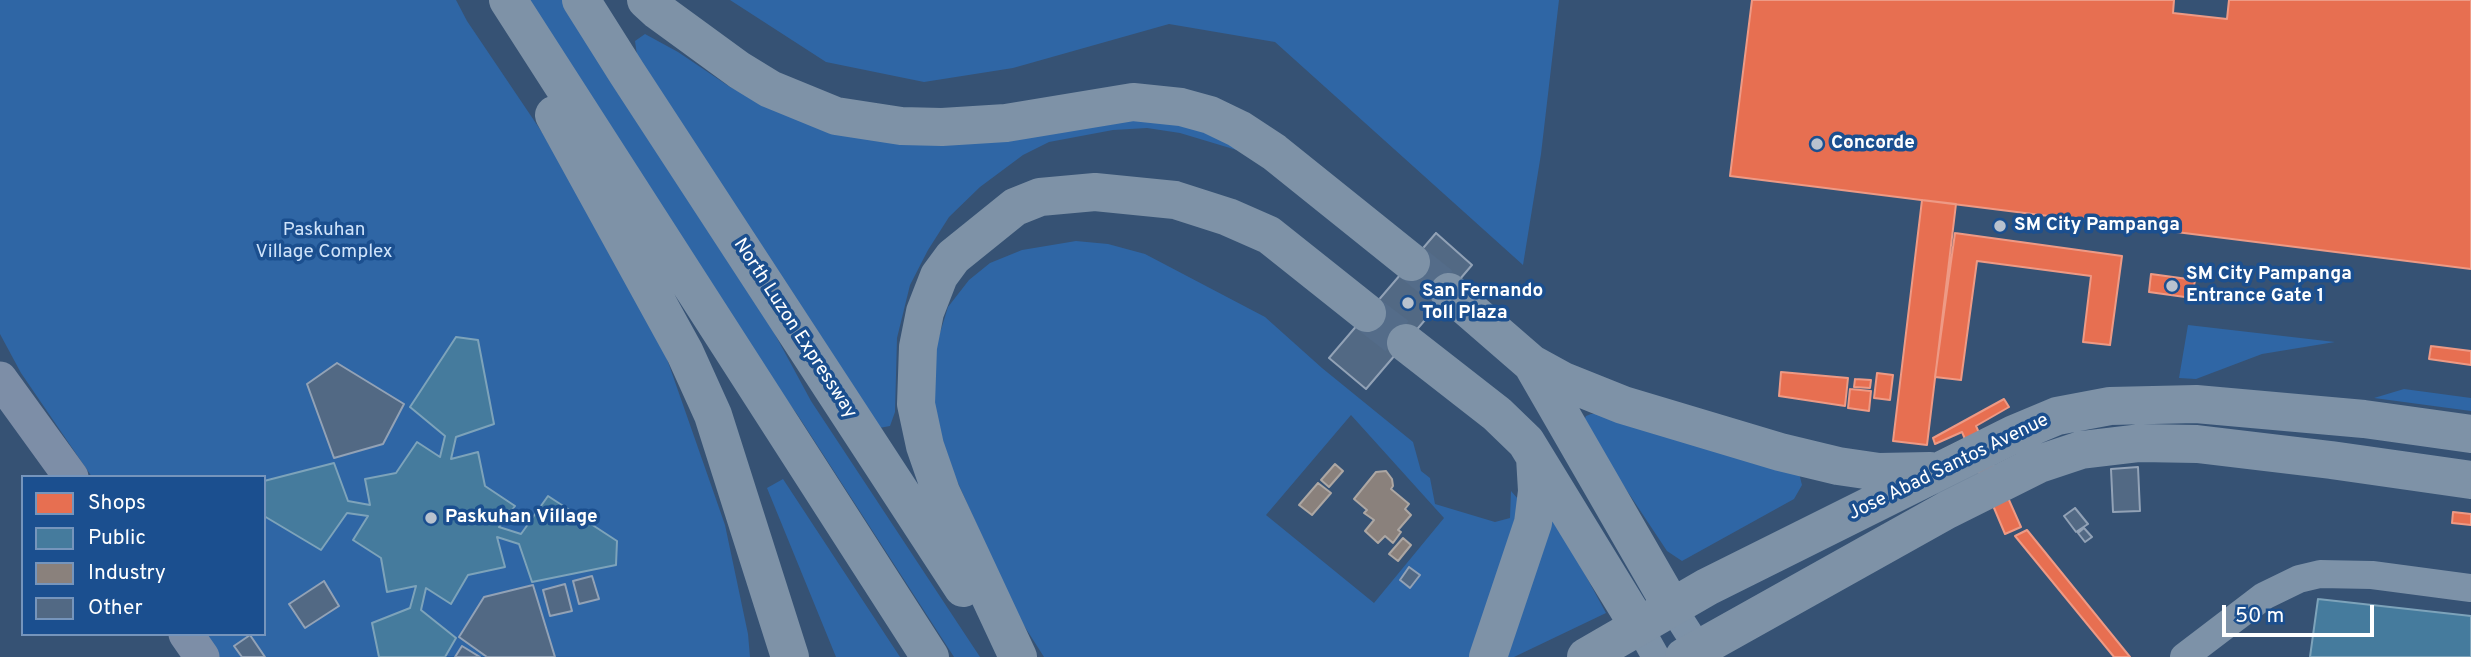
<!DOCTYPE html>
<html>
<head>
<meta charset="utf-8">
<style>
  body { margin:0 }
  #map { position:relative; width:2471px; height:657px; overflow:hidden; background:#365274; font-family:Overpass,sans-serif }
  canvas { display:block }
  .legend { position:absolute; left:21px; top:475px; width:245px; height:161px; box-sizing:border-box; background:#1b4f8f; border:2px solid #7695bc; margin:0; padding:9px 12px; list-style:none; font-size:21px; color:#fff }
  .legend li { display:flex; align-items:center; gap:14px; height:35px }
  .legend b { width:35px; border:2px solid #7695bc }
  .scale { position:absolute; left:2222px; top:605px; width:152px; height:32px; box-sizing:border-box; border:4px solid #fff; border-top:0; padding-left:9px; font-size:21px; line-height:24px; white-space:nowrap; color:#fff; -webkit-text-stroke:5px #1b4f8f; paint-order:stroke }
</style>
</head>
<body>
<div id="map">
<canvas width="2471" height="657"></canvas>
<ul class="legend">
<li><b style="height:19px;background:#e76f51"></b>Shops</li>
<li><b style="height:19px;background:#457b9d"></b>Public</li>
<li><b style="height:19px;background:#8a817c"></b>Industry</li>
<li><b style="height:19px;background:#526984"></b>Other</li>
</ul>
<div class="scale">50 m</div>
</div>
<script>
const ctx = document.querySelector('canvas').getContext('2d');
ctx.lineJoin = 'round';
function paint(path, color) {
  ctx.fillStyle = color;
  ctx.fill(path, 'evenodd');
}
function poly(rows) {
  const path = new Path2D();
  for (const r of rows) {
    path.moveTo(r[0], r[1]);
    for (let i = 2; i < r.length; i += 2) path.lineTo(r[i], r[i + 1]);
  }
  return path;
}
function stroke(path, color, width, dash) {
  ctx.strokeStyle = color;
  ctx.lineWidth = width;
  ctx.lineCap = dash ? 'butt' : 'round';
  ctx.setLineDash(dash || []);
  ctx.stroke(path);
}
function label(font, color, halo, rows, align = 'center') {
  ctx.font = font + ' Overpass,sans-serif';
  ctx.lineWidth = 7;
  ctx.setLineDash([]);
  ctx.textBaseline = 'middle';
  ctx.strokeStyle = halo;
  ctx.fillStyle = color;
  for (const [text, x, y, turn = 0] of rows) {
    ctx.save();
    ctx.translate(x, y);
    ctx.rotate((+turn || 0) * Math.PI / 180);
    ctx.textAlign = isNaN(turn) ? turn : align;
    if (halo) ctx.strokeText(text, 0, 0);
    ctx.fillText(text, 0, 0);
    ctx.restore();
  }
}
const green = poly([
  [0,0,456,0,467,21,589,202,667,359,725,525,748,634,750,657,217,657,201,634,264,634,264,477,92,477,21,373,0,334],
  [519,0,567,0,771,327,811,401,980,657,954,657,797,414,698,281],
  [730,0,1559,0,1541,154,1523,265,1275,42,1169,24,1013,68,924,82,826,62],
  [645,34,678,52,730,87,793,115,1069,124,1182,117,1250,154,1180,133,1147,128,1113,130,1049,142,1023,155,980,187,949,217,928,250,910,285,897,338,895,412,890,426,879,428,638,62,635,41],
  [1076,241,1108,244,1145,254,1265,317,1322,368,1413,442,1421,471,1430,478,1435,504,1495,522,1510,518,1511,491,1524,506,1471,657,1044,657,1016,613,933,427,935,349,948,307,969,280,990,263,1022,250],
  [1351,415,1444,518,1374,603,1266,515],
  [2188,325,2335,342,2262,354,2196,379,2179,378],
  [2404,389,2471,398,2471,411,2374,398],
  [1591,414,1599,414,1799,473,1802,485,1794,499,1682,561,1667,551,1586,429,1583,423,1586,416],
  [783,479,900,657,836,657,767,488],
  [1550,510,1606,613,1514,657,1501,657]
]);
const shops = poly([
  [1752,0,2174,0,2173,13,2227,19,2229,0,2471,0,2471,269,1730,176,1752,0],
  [1922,200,1956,204,1927,445,1893,441,1922,200],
  [1955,233,2122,256,2110,345,2083,342,2091,276,1977,261,1961,380,1935,377,1955,233],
  [2151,274,2195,280,2192,298,2149,292,2151,274],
  [2431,346,2471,351,2471,365,2429,359,2431,346],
  [1781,372,1848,378,1845,406,1779,396,1781,372],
  [1877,373,1893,375,1890,400,1874,398,1877,373],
  [1855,379,1871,380,1870,388,1854,387,1855,379],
  [1850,389,1871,391,1869,411,1848,408,1850,389],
  [2004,399,2009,407,1976,426,2021,527,2005,534,1962,432,1935,444,1933,438,2004,399],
  [2453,512,2471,514,2471,525,2452,523,2453,512],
  [2027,530,2130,657,2114,657,2015,536,2027,530]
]);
const public = poly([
  [456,337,478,340,494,424,456,437,451,459,478,452,485,486,515,506,499,527,521,534,548,496,617,541,616,565,532,582,519,544,497,537,505,567,468,575,451,604,426,588,421,610,456,638,445,657,379,657,372,623,410,608,416,586,387,592,381,558,353,540,368,516,347,513,321,550,264,516,264,481,334,463,348,501,370,505,365,479,396,473,417,442,440,457,445,436,410,407,456,337],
  [2318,599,2471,616,2471,657,2310,657,2318,599]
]);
const industry = poly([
  [1335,464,1343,471,1329,487,1321,480,1335,464],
  [1386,471,1392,479,1393,486,1391,489,1409,504,1405,509,1411,515,1398,530,1401,532,1393,543,1385,536,1378,543,1365,531,1374,520,1364,513,1367,510,1354,499,1376,472,1386,471],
  [1318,483,1331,493,1312,515,1299,505,1318,483],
  [1403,538,1411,545,1398,561,1389,554,1403,538]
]);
const building = poly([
  [1436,233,1472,265,1366,389,1329,358,1436,233],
  [337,363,404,404,383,444,334,458,307,384,337,363],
  [2138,467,2140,511,2113,512,2111,469,2138,467],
  [2075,508,2088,524,2076,532,2064,516,2075,508],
  [2084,528,2092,537,2085,542,2078,533,2084,528],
  [1409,567,1420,575,1410,588,1400,580,1409,567],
  [592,576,599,599,579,604,573,581,592,576],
  [324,581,339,606,305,628,289,604,324,581],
  [565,584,572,611,550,616,543,590,565,584],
  [533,585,555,657,487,657,459,637,484,597,533,585],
  [250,635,265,657,242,657,234,646,250,635],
  [462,646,480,657,455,657,462,646]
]);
const highwayTunnel = poly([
  [1411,262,1449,292],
  [1367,313,1406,343]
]);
const minor = poly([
  [1672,607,1704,657],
  [1638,625,1656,657],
  [2184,657,2264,596,2299,579,2320,574,2372,575,2471,588]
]);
const major = poly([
  [0,379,71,477],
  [186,634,202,657]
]);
const highway = poly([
  [508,0,930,657],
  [581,0,627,73,963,588],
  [646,0,658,11,739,70,770,89,836,116,901,126,942,127,1006,123,1133,102,1181,107,1210,115,1239,129,1274,152,1411,262],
  [554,115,685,353,713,415,790,657],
  [1449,292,1532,364,1563,381,1623,405,1780,452,1838,466,1879,472,1930,471],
  [1406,343,1497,414,1526,442,1638,625],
  [1532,364,1672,607],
  [1018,657,941,492,925,446,916,404,918,347,925,312,939,276,953,257,1015,207,1040,197,1095,192,1175,200,1228,217,1269,235,1367,313],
  [1488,657,1533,523,1537,491,1535,457],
  [1586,657,1707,587,2014,434,2057,416,2110,406,2196,404,2364,419,2471,434],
  [1684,657,1947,510,2039,464,2081,450,2140,443,2197,444,2331,460,2471,480]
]);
const markers = [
  [1817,144,7,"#b9c2ce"],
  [2000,226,7,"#b9c2ce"],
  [2172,286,7,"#b9c2ce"],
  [1408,303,7,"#b9c2ce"],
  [431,518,7,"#b9c2ce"]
];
const poiNames = [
  ["Concorde",1831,144],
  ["SM City Pampanga",2014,226],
  ["SM City Pampanga",2186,275],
  ["Entrance Gate 1",2186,297],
  ["San Fernando",1422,292],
  ["Toll Plaza",1422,314],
  ["Paskuhan Village",445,518]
];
const parkNames = [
  ["Paskuhan",324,231],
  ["Village Complex",324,253]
];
const streetNames = [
  ["North Luzon Expressway",794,329,57],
  ["Jose Abad Santos Avenue",1949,468,-26]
];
paint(green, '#2f66a5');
paint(shops, '#e76f51');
stroke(shops, '#ee9a85', 2);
paint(public, '#457b9d');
stroke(public, '#7da3ba', 2);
paint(industry, '#8a817c');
stroke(industry, '#ada7a3', 2);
paint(building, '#526984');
stroke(building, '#92a2b6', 2);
stroke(highwayTunnel, '#546c89', 38, [38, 19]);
stroke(minor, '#7d92a8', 28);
stroke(major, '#7d8ea7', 35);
stroke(highway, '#7e92a7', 38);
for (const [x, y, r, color] of markers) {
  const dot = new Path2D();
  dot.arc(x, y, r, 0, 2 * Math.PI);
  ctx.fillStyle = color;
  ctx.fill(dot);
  stroke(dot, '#1b4f8f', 2.5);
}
label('bold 19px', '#fff', '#1b4f8f', poiNames, 'left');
label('19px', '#cfe3fa', '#1b4f8f', parkNames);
label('19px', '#fff', '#1b4f8f', streetNames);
</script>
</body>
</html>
